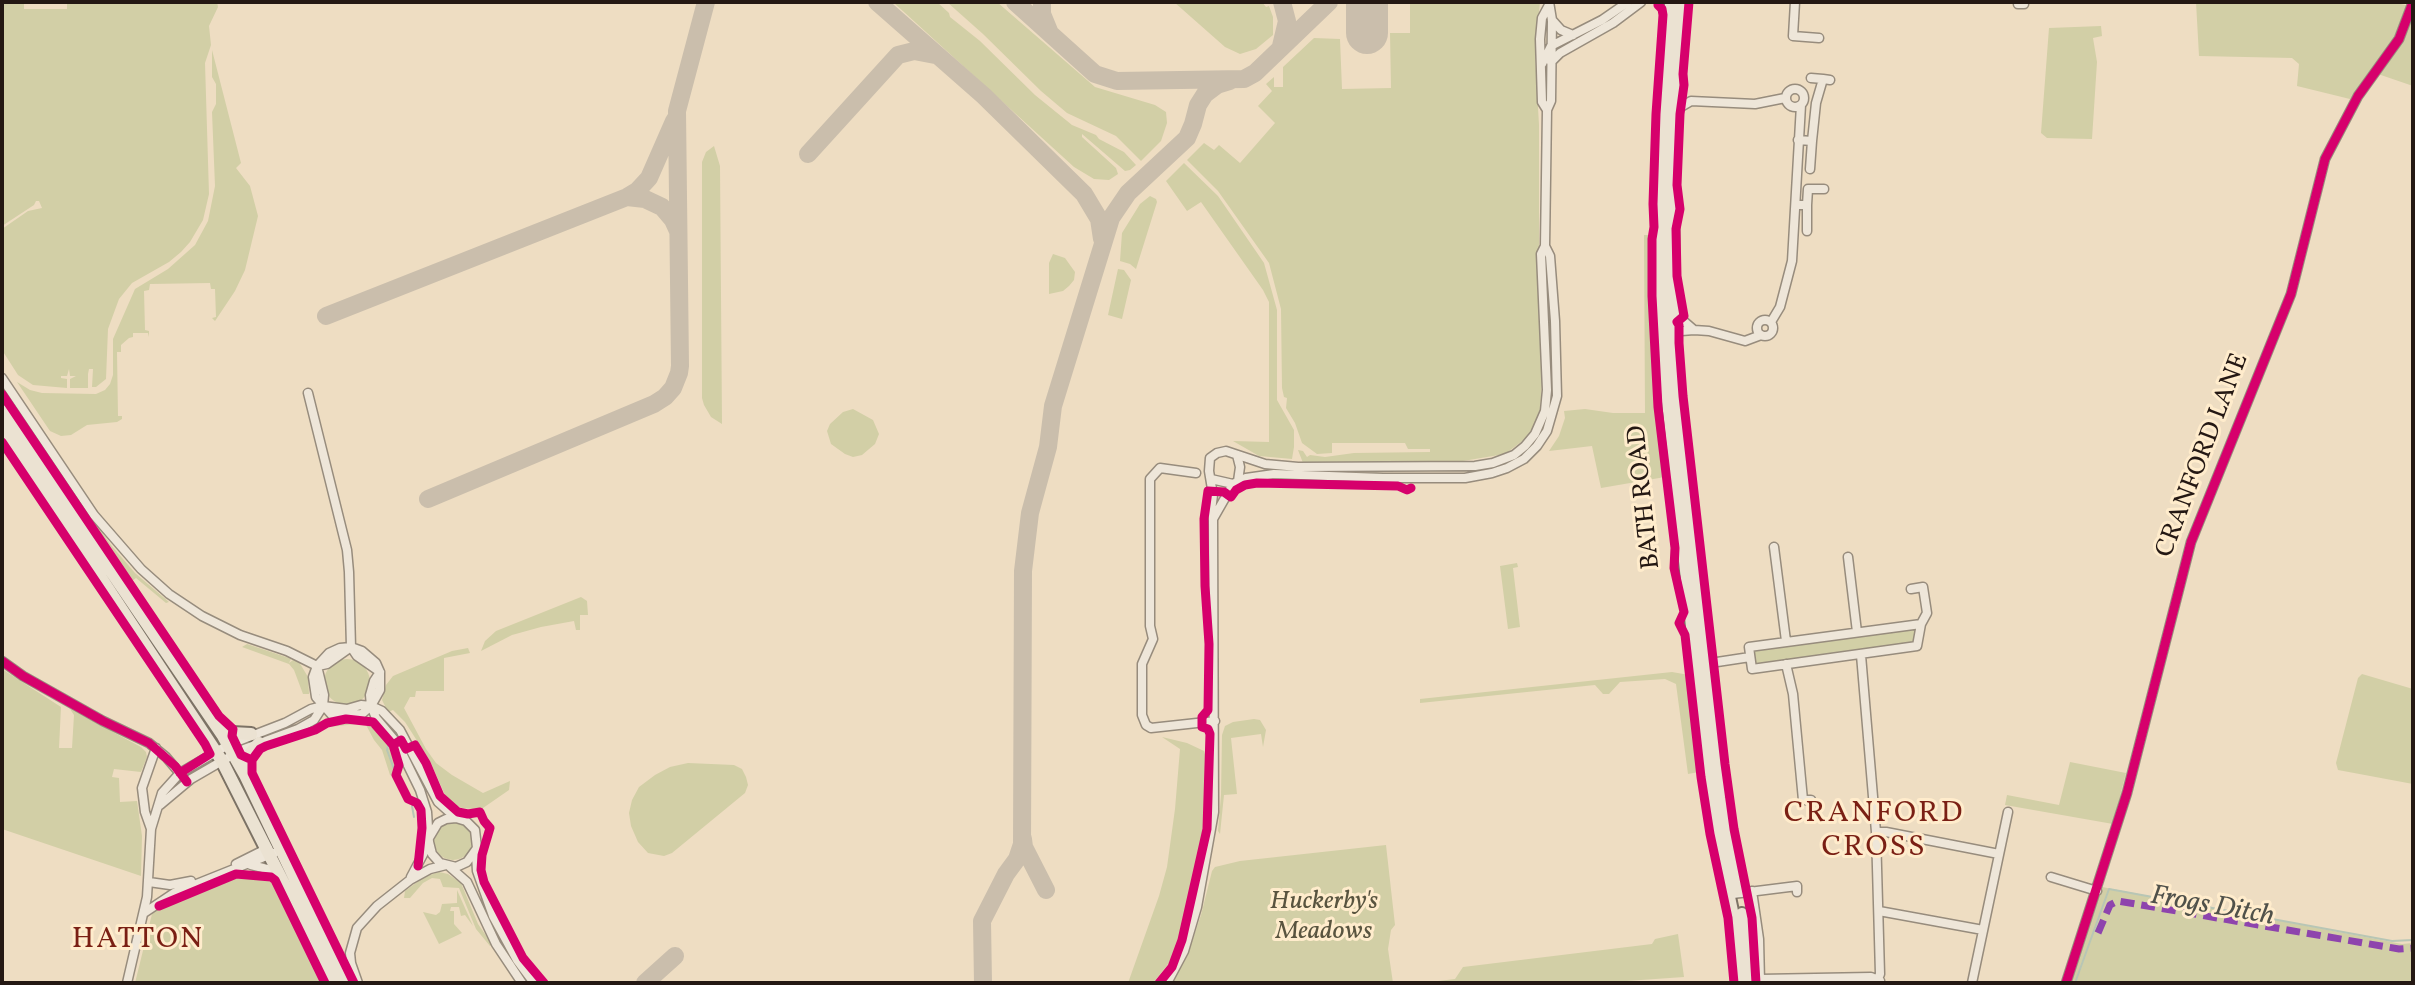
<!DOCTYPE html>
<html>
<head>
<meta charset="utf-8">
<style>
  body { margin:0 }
  #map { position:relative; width:2415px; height:985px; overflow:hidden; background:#eeddc2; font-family:Vollkorn,serif }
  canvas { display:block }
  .frame { position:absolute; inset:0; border:4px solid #241813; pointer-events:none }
</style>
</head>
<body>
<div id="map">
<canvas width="2415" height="985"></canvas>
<div class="frame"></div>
</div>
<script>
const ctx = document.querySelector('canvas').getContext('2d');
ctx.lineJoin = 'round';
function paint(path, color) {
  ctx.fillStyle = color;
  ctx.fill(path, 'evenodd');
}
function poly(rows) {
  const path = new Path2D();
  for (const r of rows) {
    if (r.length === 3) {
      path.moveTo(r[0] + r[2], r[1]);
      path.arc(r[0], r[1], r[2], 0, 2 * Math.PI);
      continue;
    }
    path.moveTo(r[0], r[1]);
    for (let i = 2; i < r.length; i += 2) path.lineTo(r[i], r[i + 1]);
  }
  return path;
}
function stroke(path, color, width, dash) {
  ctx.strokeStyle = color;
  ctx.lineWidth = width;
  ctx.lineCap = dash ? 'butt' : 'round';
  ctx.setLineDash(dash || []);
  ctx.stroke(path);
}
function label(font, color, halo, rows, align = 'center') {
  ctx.font = font + ' Vollkorn,serif';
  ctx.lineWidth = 6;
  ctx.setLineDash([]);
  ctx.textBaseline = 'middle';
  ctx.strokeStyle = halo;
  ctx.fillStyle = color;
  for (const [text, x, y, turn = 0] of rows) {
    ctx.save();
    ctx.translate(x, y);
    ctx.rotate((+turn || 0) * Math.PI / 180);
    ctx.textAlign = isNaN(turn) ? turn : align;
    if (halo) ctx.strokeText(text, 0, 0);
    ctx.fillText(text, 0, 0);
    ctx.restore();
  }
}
const green = poly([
  [2,2,24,2,24,9,67,9,67,2,217,2,218,7,209,26,211,45,205,63,209,194,203,220,190,242,181,252,169,262,132,283,119,299,108,329,106,379,96,387,92,387,93,369,89,369,88,374,88,388,70,388,70,379,76,376,70,376,69,369,67,376,61,376,61,378,67,379,67,388,33,385,18,375,2,350,2,229,28,211,42,208,39,201,36,201,34,205,2,226],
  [893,2,937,2,949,13,950,17,980,41,1035,95,1072,125,1096,135,1099,139,1124,152,1136,165,1130,170,1125,171,1082,134,1082,137,1116,168,1118,174,1109,180,1094,179,1074,167],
  [947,2,997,2,1095,87,1155,105,1166,112,1167,123,1161,141,1141,161,1116,136,1067,113,1041,91,983,34],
  [1174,2,1262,2,1266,7,1269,6,1273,17,1273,35,1256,49,1240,54,1225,47],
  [1410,2,1540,2,1535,54,1539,125,1539,309,1543,368,1540,411,1534,426,1525,439,1505,454,1457,462,1303,463,1298,450,1303,451,1307,457,1310,455,1325,457,1354,453,1430,452,1430,449,1408,449,1405,443,1332,443,1332,453,1317,454,1302,443,1295,423,1286,408,1287,398,1284,397,1282,388,1281,309,1269,263,1218,191,1187,160,1204,143,1214,150,1219,145,1240,163,1275,123,1258,106,1272,91,1266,84,1274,77,1274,87,1283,87,1283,67,1314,38,1340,39,1342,89,1391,88,1390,33,1410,33],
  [2196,2,2392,2,2410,6,2389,49,2350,99,2297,86,2299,64,2292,58,2199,56],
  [2413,17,2413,86,2378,74,2396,52],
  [2101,26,2102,36,2093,38,2097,62,2092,139,2047,138,2041,133,2049,28],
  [212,50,241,163,236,168,250,186,258,216,245,270,235,291,215,321,212,318,216,317,215,289,211,289,210,283,150,284,149,290,144,291,145,330,149,331,149,337,148,333,133,333,133,337,129,338,121,345,121,352,117,352,118,416,122,416,122,419,117,422,87,425,71,435,61,436,50,431,17,382,30,390,42,393,96,394,105,390,110,384,113,375,113,339,135,289,168,269,195,245,208,221,215,186,212,112,216,104,216,84,212,77],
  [714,146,720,166,722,424,711,417,704,405,702,398,702,162,706,152],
  [1184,163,1218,196,1264,263,1277,310,1277,400,1294,430,1294,447,1292,459,1259,456,1233,441,1269,442,1269,302,1263,290,1201,202,1187,211,1166,181],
  [1150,196,1156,199,1157,202,1136,269,1130,264,1120,261,1122,233,1140,204],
  [1644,235,1650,235,1651,317,1656,412,1658,413,1665,477,1601,488,1592,446,1549,451,1559,436,1565,418,1564,411,1585,409,1613,413,1645,413],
  [1053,254,1065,258,1075,272,1074,280,1069,286,1063,291,1049,294,1049,263],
  [1118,269,1124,270,1131,280,1122,319,1108,315],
  [2,386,48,456,111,545,135,573,169,602,166,603,136,578,132,581,152,612,137,599,2,401],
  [853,409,873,420,879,434,875,444,862,455,853,457,845,454,831,444,827,431,830,424,843,412],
  [1517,563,1518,567,1513,568,1520,627,1508,629,1500,566],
  [581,597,587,601,588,615,580,615,580,630,576,630,574,621,541,627,512,635,481,651,485,641,496,631],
  [1916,628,1913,643,1756,666,1755,664,1753,650],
  [247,644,286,657,291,659,289,663,293,660,299,662,308,677,309,694,303,694,294,670,289,664,242,647],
  [468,648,470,653,444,658,444,691,416,691,415,697,410,697,404,708,426,749,436,763,452,775,483,793,510,781,509,790,483,808,473,809,462,808,453,804,445,795,430,761,405,722,393,710,388,712,382,700,386,685,393,676,452,651],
  [347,682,23],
  [2,669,61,707,59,748,72,748,74,715,70,709,141,747,146,752,147,757,141,772,114,769,112,777,119,778,120,802,137,801,142,836,141,876,2,829],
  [1672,672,1689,675,1699,772,1688,774,1676,684,1665,679,1620,682,1609,694,1603,694,1595,685,1420,703,1420,699],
  [2362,674,2413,689,2413,784,2338,770,2336,763,2358,678],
  [1254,719,1260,720,1266,730,1263,747,1261,734,1231,738,1237,794,1224,795,1220,834,1218,831,1221,795,1222,735,1225,726,1233,722],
  [356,720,369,721,384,734,395,750,398,762,394,777,390,775,382,750,374,740,365,723,329,727,335,723],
  [1162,737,1187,743,1204,751,1208,764,1204,822,1195,874,1180,936,1169,963,1153,983,1128,983,1159,896,1167,867,1175,809,1180,749],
  [2070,762,2126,773,2113,824,2005,805,2007,795,2059,805],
  [688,763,734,765,742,769,746,777,748,785,745,793,672,853,664,856,648,853,638,842,631,826,629,813,632,800,639,787,655,775,670,767],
  [453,841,19],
  [1386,845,1395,925,1391,930,1388,949,1393,983,1172,983,1188,953,1201,915,1212,871,1215,867,1240,861],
  [439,872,448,874,461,883,478,924,492,944,490,946,476,929,459,888,443,887,440,879,432,878,423,883,410,898,404,898,405,891,424,877],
  [238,875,273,882,321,983,135,983,152,914,156,909],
  [2102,887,2402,944,2413,943,2413,983,2068,983],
  [457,890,473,926,465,915,461,916,459,907,451,907,450,911,454,911,454,924,462,933,439,944,423,912,436,915,440,912,442,904,457,903],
  [1678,934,1684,977,1598,983,1421,983,1455,979,1463,967,1652,944,1655,939]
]);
const stream = poly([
  [388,746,387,750,394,769],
  [412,806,414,817],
  [2075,983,2109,889,2392,941,2413,940]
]);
const taxiway = poly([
  [877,2,984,96,1084,194,1099,219,1102,239],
  [1015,2,1095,74,1117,81,1244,79,1255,73,1329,2],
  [1042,2,1042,14,1049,31],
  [1281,46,1287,21,1282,2],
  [808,154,898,55,914,51,935,55],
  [627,197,645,199,662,207,673,220,678,231],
  [326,316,627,197,637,191,649,178,674,121],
  [428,499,654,404,665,397,673,388,679,373,680,366,677,111,706,2],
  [1023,839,1024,847,1046,890],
  [645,983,675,956],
  [983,983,982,921,1006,874,1017,859,1022,844,1023,571,1030,513,1048,447,1053,406,1111,218,1128,193,1187,138,1193,124,1198,105,1205,94,1217,85,1230,81]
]);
const runway = poly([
  [1367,2,1367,33]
]);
const minor = poly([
  [1795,2,1793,36,1819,38],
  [2018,4,2024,4,2024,2],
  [1552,20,1561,30,1573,35],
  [1551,62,1560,53,1613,23,1641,2],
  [1542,64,1551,46,1602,20,1628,2],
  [1811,78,1823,79],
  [1795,98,9],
  [1547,110,1542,102,1540,39,1542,18,1549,5],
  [1674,111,1691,101,1755,104,1785,98],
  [1798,140,1812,141,1816,103,1823,79,1830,80],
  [1810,169,1812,141],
  [1796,205,1807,205,1808,189,1824,189],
  [1807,205,1807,231],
  [1674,307,1680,318,1694,330],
  [1765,328,8],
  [1771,322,1780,307,1792,261,1801,105],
  [1669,332,1694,330,1709,331,1745,341,1761,335],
  [2,378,94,515,141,569,169,594,202,616,240,635,287,651,317,666],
  [308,393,347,550,349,572,351,647],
  [1237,455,1240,467,1238,481],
  [1196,473,1160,468,1150,479,1150,626,1153,639,1142,664,1142,715,1146,725,1151,728,1215,721],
  [1211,479,1233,484,1246,478,1274,474,1383,478,1465,478,1492,473,1507,468,1524,459,1537,446,1547,431,1557,396,1555,321,1550,256,1545,246],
  [1213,519,1233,484],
  [1774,547,1786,641],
  [1848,557,1857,632],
  [1911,589,1923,587,1927,613,1921,624],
  [1921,624,1917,646,1752,669,1749,647,1921,624],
  [351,647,362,651,376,663,380,672,380,690,371,706,362,714,332,715,316,697,313,677,317,666,329,653,340,648,351,647],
  [351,647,357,656,380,672],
  [1861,655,1876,832,1880,974,1878,979],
  [2,661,23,676,103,721,149,743,166,757,183,777],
  [1704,664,1750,657],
  [1786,664,1793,694,1803,800,1811,800],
  [318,666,327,664,351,647],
  [380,672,374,681,370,695,371,706,376,718,397,743,420,790,427,812,429,842,432,854,440,863,456,867,467,862,477,848,475,830,466,821,456,818,446,819,438,823,429,838],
  [160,805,191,779,222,761,244,749,298,729,314,720,323,706,324,695,317,666],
  [151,829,145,812,142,788,156,748],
  [1876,832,1886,832,1999,854],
  [476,854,477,871,493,916,517,960,534,983],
  [236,864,268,848],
  [251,865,267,869,280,878],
  [450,867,467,882,496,944,522,983],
  [411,877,428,845],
  [2051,877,2097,891],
  [149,882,170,885,191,881],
  [1752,891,1759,939,1760,982],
  [1733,894,1797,886,1797,892],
  [1879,911,1983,930],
  [144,913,174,893,274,853],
  [1760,979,1871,977,1880,981],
  [127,983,147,897,151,829,162,793,180,773,228,745,285,723,311,709,323,706,347,709,361,705,371,706,382,711,400,730,438,802,456,818],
  [358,983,351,963,350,953,357,928,377,906,410,880,430,869,446,865],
  [1167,983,1184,951,1197,907,1214,812,1213,519,1211,511,1213,495,1209,471,1210,458,1217,453,1226,451,1265,464,1298,467,1475,466,1493,463,1514,455,1525,446,1535,434,1545,411,1547,390,1541,254,1545,246,1547,110,1551,101,1552,20,1549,2],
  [1972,983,2008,812],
  [2066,983,2127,793,2191,542,2291,294,2325,159,2358,96,2399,39,2413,2]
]);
const highway = poly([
  [1671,2,1662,188,1662,345,1708,777,1716,835,1733,916,1739,983],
  [1682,2,1672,161,1673,342,1682,446,1720,798,1737,890],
  [2,411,223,736,245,775,345,983],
  [2,428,222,761,334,983],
  [217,725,232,733,251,734],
  [245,775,249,755,259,743],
  [1742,914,1747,952,1748,983]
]);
const quiet = poly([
  [2098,933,2110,905,2118,901,2399,949,2413,948]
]);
const cycleway = poly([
  [1659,2,1658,5,1662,9,1663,15,1656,114,1653,204,1654,227,1652,239,1652,296,1658,407,1675,548,1674,568,1684,612,1679,623,1685,635,1701,777,1710,834,1728,918,1734,983],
  [1689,2,1683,74,1684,85,1680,114,1677,185,1680,209,1676,229,1677,276,1684,316,1677,322,1679,325,1679,343,1683,396,1725,764,1734,829,1752,918,1756,983],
  [2,394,219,716,233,729,232,736,241,755,252,760],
  [2,442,205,744,210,754,180,773],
  [2,661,23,676,103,721,149,743,175,766,187,782],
  [393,745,401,740,406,749,415,745,426,763,440,796,458,812,468,814,480,812,484,821,490,828,482,855,481,870,484,882,523,958,544,983],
  [252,760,260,749,266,746,315,730,327,723,346,719,373,722,393,745,399,765,396,775,408,799,417,803,421,810,422,828,418,866],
  [252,760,252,773,354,983],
  [159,906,236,874,271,877,275,880,325,983],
  [1159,983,1172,967,1182,940,1207,829,1210,734,1208,729,1202,727,1202,717,1208,710,1209,644,1205,586,1204,519,1208,491,1224,492,1231,497,1236,490,1245,485,1257,483,1398,486,1407,490,1411,488],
  [2066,983,2127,793,2191,542,2291,294,2325,159,2358,96,2399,39,2413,2]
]);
const streetNames = [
  ["CRANFORD LANE",2204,456,-69],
  ["BATH ROAD",1646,497,-96]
];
const parkNames = [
  ["Huckerby's",1324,903],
  ["Meadows",1324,933]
];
const waterNames = [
  ["Frogs Ditch",2212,908,10]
];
const quarterNames = [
  ["CRANFORD",1874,815],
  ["CROSS",1874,849],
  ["HATTON",138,941]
];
paint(green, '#d2cfa6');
stroke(stream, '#b8c6b5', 2);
stroke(taxiway, '#cabeac', 18);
stroke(runway, '#cabeac', 42);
stroke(minor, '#978c7d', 11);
stroke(highway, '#7c7265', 16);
stroke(minor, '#eee6d9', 8);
stroke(highway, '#ebe2d2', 12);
stroke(quiet, '#8e44ad', 7, [14, 7]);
stroke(cycleway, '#d6006c', 9);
label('26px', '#241813', '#ffeccc', streetNames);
label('italic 26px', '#59543f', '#ffeccc', parkNames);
label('italic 28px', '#50514a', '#ffeccc', waterNames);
ctx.letterSpacing = '2px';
label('30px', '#7a1f14', '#ffeccc', quarterNames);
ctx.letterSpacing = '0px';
</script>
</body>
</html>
